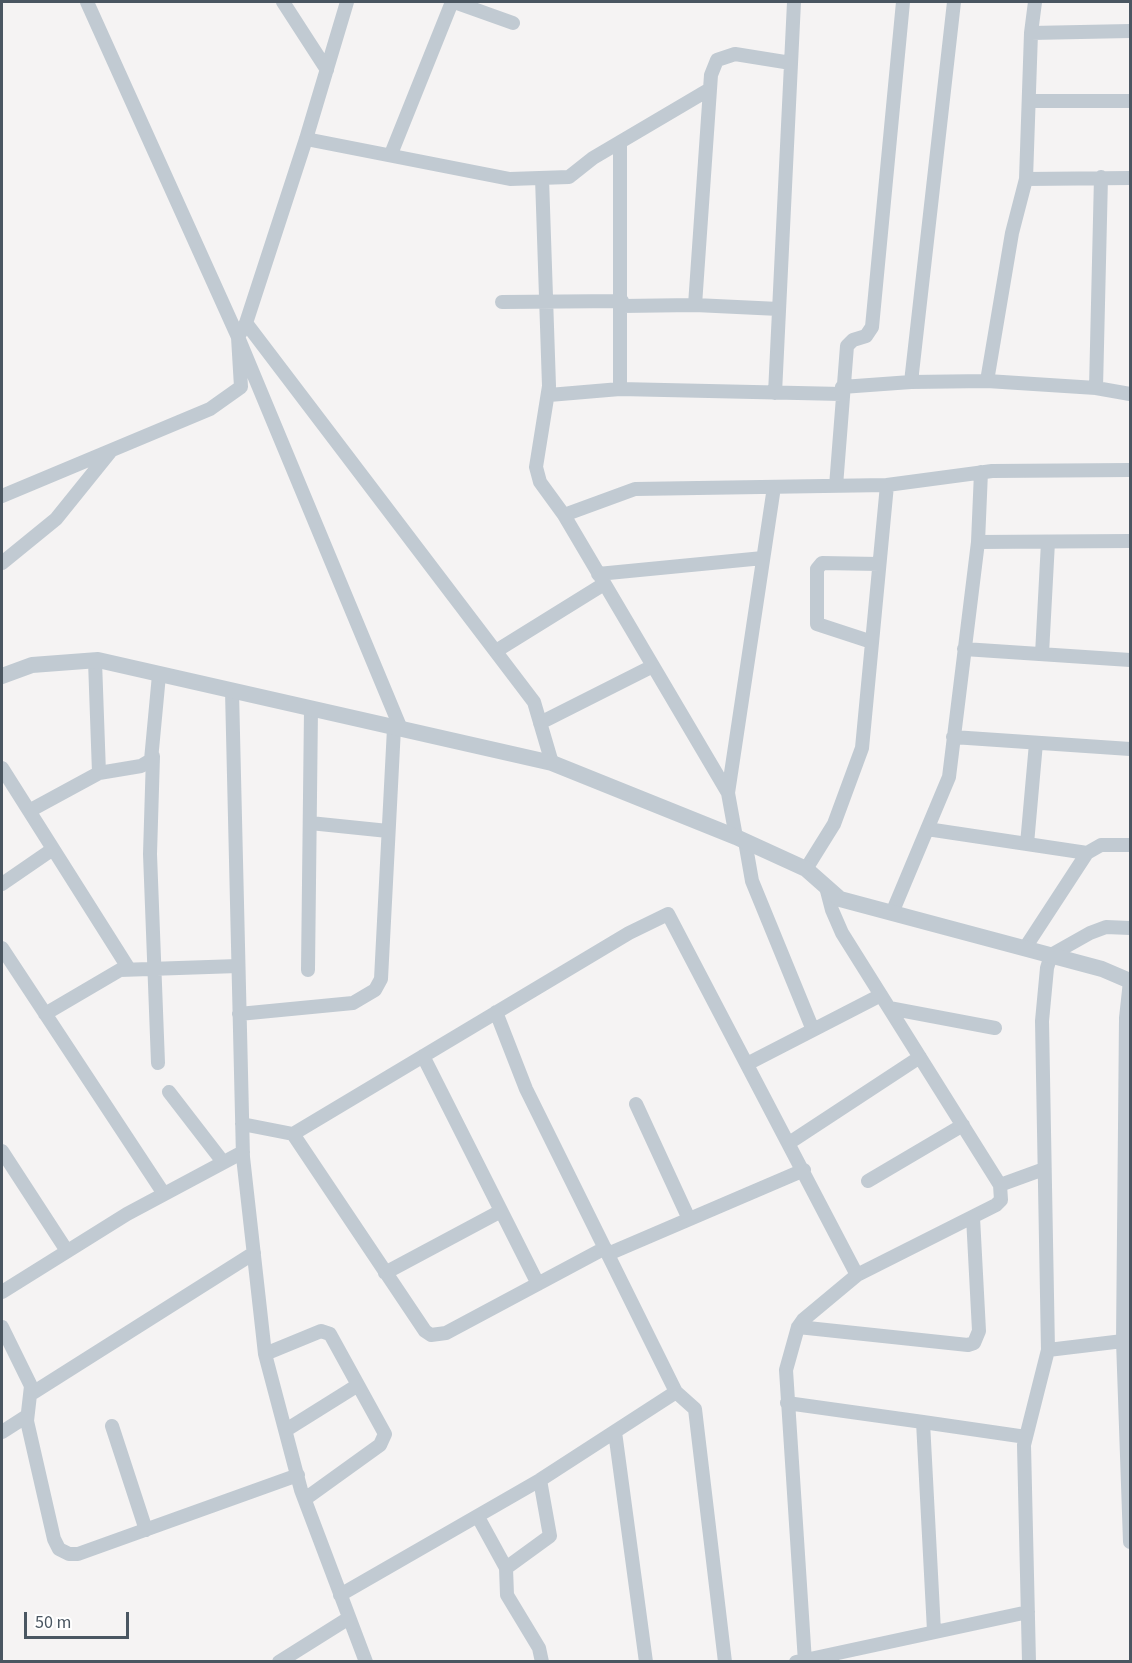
<!DOCTYPE html>
<html>
<head>
<meta charset="utf-8">
<style>
  body { margin:0 }
  #map { position:relative; width:1132px; height:1663px; overflow:hidden; background:#f5f3f3; font-family:"Source Sans 3",sans-serif }
  canvas { display:block }
  .frame { position:absolute; inset:0; border:3px solid #4a5661; pointer-events:none }
  .scale { position:absolute; left:24px; top:1612px; width:105px; height:27px; box-sizing:border-box; border:3px solid #4a5661; border-top:0; padding-left:8px; font-size:18px; line-height:21px; white-space:nowrap; color:#4a5661; -webkit-text-stroke:4px #fff; paint-order:stroke }
</style>
</head>
<body>
<div id="map">
<canvas width="1132" height="1663"></canvas>
<div class="frame"></div>
<div class="scale">50 m</div>
</div>
<script>
const ctx = document.querySelector('canvas').getContext('2d');
ctx.lineJoin = 'round';
function poly(rows) {
  const path = new Path2D();
  for (const r of rows) {
    path.moveTo(r[0], r[1]);
    for (let i = 2; i < r.length; i += 2) path.lineTo(r[i], r[i + 1]);
  }
  return path;
}
function stroke(path, color, width, dash) {
  ctx.strokeStyle = color;
  ctx.lineWidth = width;
  ctx.lineCap = dash ? 'butt' : 'round';
  ctx.setLineDash(dash || []);
  ctx.stroke(path);
}
const minor = poly([
  [87,2,238,337,401,729],
  [283,2,327,70],
  [454,2,513,23],
  [1130,31,1031,33,1026,179,1130,178],
  [1031,33,1035,2],
  [1029,101,1130,101],
  [306,139,510,179,569,177,593,158,710,89],
  [620,142,620,389,842,394],
  [391,154,452,2],
  [542,178,549,386,536,467,540,482,564,515],
  [1026,179,1012,233,987,381,1096,388,1130,394],
  [502,302,622,301],
  [695,305,779,309],
  [622,306,695,305,711,75,717,60,735,54,791,63],
  [246,323,534,702,552,763],
  [911,382,987,381],
  [842,387,911,382,954,2],
  [1096,388,1101,177],
  [775,393,794,2],
  [549,395,620,389],
  [887,485,992,471,1130,470],
  [836,486,847,346,853,340,866,336,872,327,903,2],
  [2,496,210,409,241,387,238,337,246,323,306,139,347,2],
  [978,542,1130,541],
  [2,563,56,519,110,452],
  [598,574,763,558],
  [872,642,817,624,817,569,822,563,879,564],
  [964,649,1130,660],
  [496,651,604,584],
  [1042,654,1048,542],
  [95,661,99,773],
  [232,691,243,1157,265,1354,301,1490,366,1662],
  [540,723,653,666],
  [953,737,1130,749],
  [153,756,150,854,158,1063],
  [2,768,129,969],
  [728,793,774,487],
  [29,811,99,773,141,766,151,760,159,675],
  [310,823,388,831],
  [927,829,1087,853,1025,948],
  [736,837,728,793,564,515,635,489,887,485,862,748,834,824,806,869],
  [745,841,752,881,813,1030],
  [1027,844,1036,743],
  [1087,853,1101,845,1130,845],
  [2,884,53,849],
  [892,913,949,777,978,542,981,472],
  [2,948,164,1194],
  [308,970,311,709],
  [1130,981,1126,1018,1123,1341,1048,1350,1042,1021,1047,968,1051,955,1090,933,1106,927,1130,928],
  [889,1008,995,1028],
  [496,1012,526,1089,676,1392,695,1409,725,1662],
  [45,1014,120,970,238,966],
  [239,1014,353,1003,375,990,381,979,394,728],
  [423,1056,538,1284],
  [747,1064,881,995],
  [169,1092,223,1162],
  [636,1104,689,1219],
  [242,1124,293,1134,629,933,668,914,857,1275,996,1205,1001,1200,1000,1185,842,933,832,910,826,887],
  [293,1134,425,1331,431,1335,446,1333,605,1248],
  [789,1143,920,1057],
  [2,1151,67,1251],
  [868,1181,963,1125],
  [1000,1185,1044,1169],
  [608,1254,804,1170],
  [385,1273,501,1211],
  [2,1292,127,1214,243,1152],
  [2,1327,31,1386,27,1421,54,1539,59,1549,69,1554,78,1554,298,1475],
  [798,1327,968,1345,974,1343,979,1331,973,1217],
  [1123,1341,1130,1542],
  [265,1354,321,1331,330,1334,385,1434,380,1445,305,1499],
  [31,1394,254,1253],
  [787,1403,923,1422],
  [112,1426,146,1530],
  [286,1430,358,1385],
  [2,1432,27,1416],
  [615,1432,646,1662],
  [540,1480,550,1536,506,1568,507,1595,539,1648,542,1662],
  [478,1517,506,1568],
  [340,1595,540,1480,676,1392],
  [934,1631,923,1422,1026,1437],
  [279,1662,349,1618],
  [796,1662,1028,1612],
  [805,1662,786,1370,798,1327,803,1320,857,1275],
  [1029,1662,1024,1445,1048,1350]
]);
const tertiary = poly([
  [2,676,32,665,98,660,552,763,736,837,806,869,840,899,1102,969,1130,981]
]);
stroke(minor, '#c1cad2', 14);
stroke(tertiary, '#c1cad2', 16);
</script>
</body>
</html>
